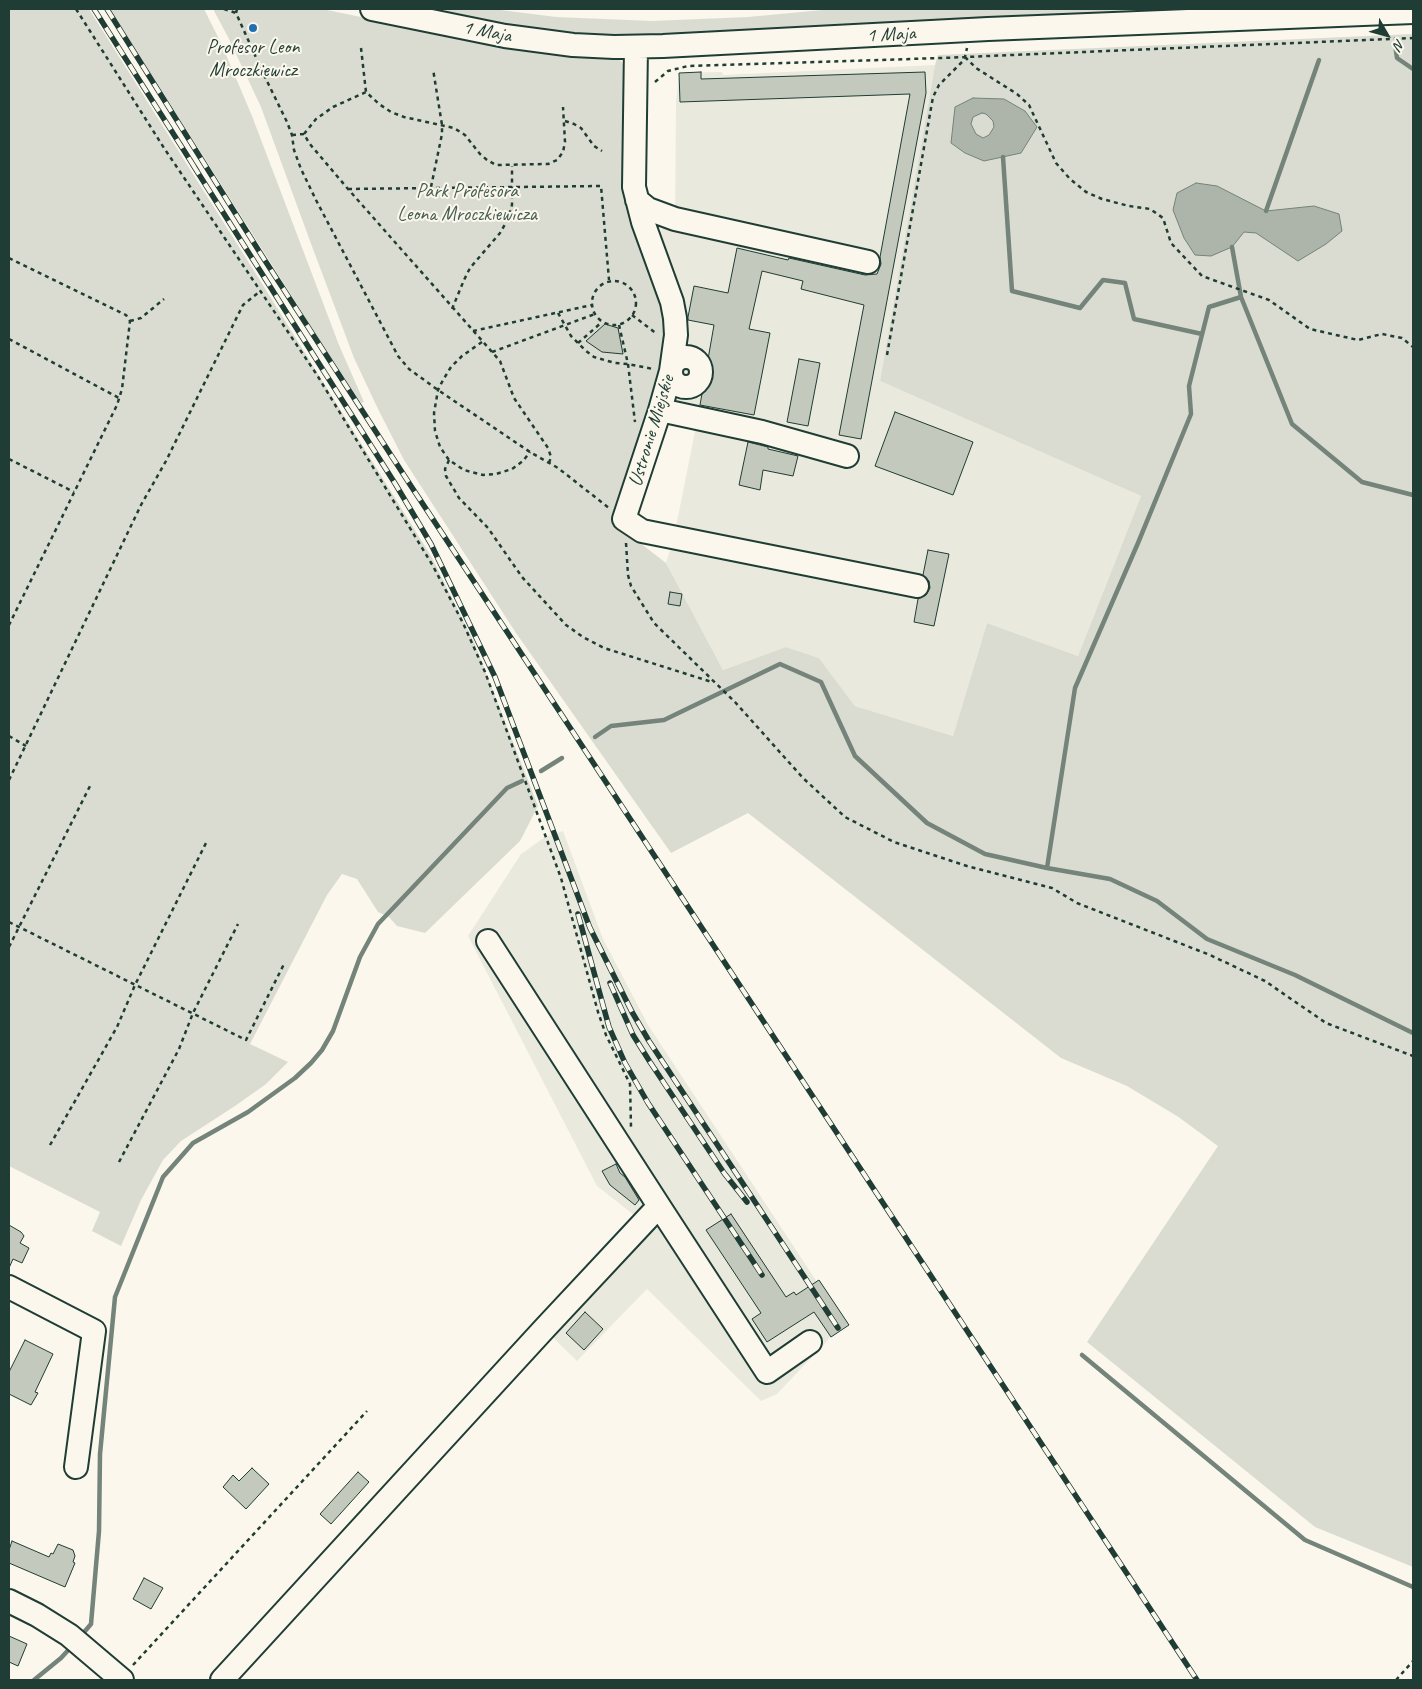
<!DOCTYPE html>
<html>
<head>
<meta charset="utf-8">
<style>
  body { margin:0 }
  #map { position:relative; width:1422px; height:1689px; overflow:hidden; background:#fbf7ec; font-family:Caveat,sans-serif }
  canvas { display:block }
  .frame { position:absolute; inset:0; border:10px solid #1f3d34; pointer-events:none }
  .north { position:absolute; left:1362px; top:10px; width:50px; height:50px; -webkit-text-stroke:4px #fbf7ec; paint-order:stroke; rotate:128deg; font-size:14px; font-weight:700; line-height:20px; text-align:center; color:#1f3d34 }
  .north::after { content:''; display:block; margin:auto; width:18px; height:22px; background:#1f3d34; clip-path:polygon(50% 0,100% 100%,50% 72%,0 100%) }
</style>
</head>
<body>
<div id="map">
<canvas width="1422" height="1689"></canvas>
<div class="frame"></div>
<div class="north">N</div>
</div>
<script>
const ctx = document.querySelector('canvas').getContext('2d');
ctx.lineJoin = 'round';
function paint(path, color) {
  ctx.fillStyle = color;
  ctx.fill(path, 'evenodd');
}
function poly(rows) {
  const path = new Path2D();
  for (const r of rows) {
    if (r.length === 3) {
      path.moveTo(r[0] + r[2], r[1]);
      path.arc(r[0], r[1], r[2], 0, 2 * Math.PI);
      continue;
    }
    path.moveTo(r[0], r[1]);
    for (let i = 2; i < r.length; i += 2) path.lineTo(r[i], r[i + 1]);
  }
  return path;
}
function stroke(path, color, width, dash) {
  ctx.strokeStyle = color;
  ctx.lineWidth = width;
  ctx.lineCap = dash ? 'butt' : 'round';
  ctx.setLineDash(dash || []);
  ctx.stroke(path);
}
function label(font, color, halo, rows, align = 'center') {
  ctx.font = font + ' Caveat,sans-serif';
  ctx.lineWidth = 4;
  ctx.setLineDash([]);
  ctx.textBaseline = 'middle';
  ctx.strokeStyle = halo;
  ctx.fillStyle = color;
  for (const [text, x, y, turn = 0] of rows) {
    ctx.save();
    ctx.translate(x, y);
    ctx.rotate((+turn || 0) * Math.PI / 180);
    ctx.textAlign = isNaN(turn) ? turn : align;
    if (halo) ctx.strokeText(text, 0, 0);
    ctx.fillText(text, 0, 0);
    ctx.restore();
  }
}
const built = poly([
  [935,65,880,381,1141,496,1078,656,987,623,953,736,855,706,819,658,786,647,723,670,666,563,674,537,698,416,667,407,659,233,665,225,675,226,676,102,679,73,722,72,723,75],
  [563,831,603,939,648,1025,844,1323,777,1394,761,1401,647,1289,577,1361,538,1323,634,1215,597,1186,468,936,521,854,545,837]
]);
const green = poly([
  [9,9,89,9,256,274,431,556,474,642,538,806,520,841,425,933,397,926,389,917,378,912,357,879,342,874,327,895,250,1044,288,1062,266,1084,235,1106,181,1141,163,1160,141,1200,121,1246,92,1231,100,1212,9,1166],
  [110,9,204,9,221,43,252,116,339,345,364,402,361,403,319,339],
  [213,9,322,9,464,38,617,58,621,61,626,70,666,316,664,345,654,401,622,529,666,563,723,670,786,647,819,658,855,706,953,736,987,623,1078,656,1141,496,880,381,935,65,938,55,1413,34,1413,1567,1315,1527,1087,1342,1218,1146,1177,1116,1127,1086,1061,1058,748,813,671,853,516,633,404,460,377,407,354,358,310,241,261,107,228,37],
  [409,9,493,9,556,17,652,21,748,17,833,9,1347,9,783,32,574,38]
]);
const water = poly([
  [973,98,1004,99,1025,111,1037,127,1021,153,984,161,965,153,951,143,955,107,973,98],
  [982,113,986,114,993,121,994,127,989,135,983,138,976,134,971,124,973,117,982,113],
  [1196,183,1217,186,1266,211,1314,206,1339,214,1342,231,1326,244,1298,261,1256,233,1244,232,1232,247,1211,256,1195,255,1184,238,1173,210,1177,193,1196,183]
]);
const stream = poly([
  [1395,44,1397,58,1413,69],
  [1003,157,1012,291,1080,308,1103,280,1125,283,1134,319,1202,334],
  [1266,211,1319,60],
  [1241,297,1292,424,1362,482,1413,495],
  [595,737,611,726,664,720,780,664,821,682,855,756,927,823,985,854,1047,868,1110,879,1157,901,1207,939,1295,975,1413,1033],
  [541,771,562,758],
  [1047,868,1075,688,1138,543,1191,414,1189,386,1209,307,1241,297,1232,247],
  [1082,1355,1305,1540,1413,1587],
  [80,1637,91,1624,99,1531,100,1454,115,1297,163,1177,193,1143,248,1112,295,1078,311,1063,322,1050,333,1031,360,957,378,924,507,788,522,781],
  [34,1680,61,1658,72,1646]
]);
const building = poly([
  [701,72,701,79,925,72,926,93,861,439,839,435,864,305,801,289,803,281,762,271,749,329,770,333,754,415,700,405,714,325,688,320,688,317,694,286,728,293,737,248,788,260,789,258,865,275,877,274,881,264,880,257,910,94,680,102,679,73,701,72],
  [605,324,618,328,623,354,602,352,586,341,605,324],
  [799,359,820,363,808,426,787,422,799,359],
  [895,412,973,442,953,495,875,466,895,412],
  [748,442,768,447,768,449,798,456,793,476,763,470,760,490,739,485,748,442],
  [928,550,949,554,934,626,914,622,918,599,926,595,930,588,929,581,923,575,928,550],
  [670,592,682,594,680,606,668,604,670,592],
  [616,1164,620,1173,625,1177,639,1200,635,1205,610,1185,602,1171,616,1164],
  [731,1214,786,1297,794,1292,796,1295,819,1280,849,1325,831,1337,814,1312,767,1342,752,1319,761,1313,706,1230,731,1214],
  [9,1225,21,1232,24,1236,20,1243,29,1248,22,1263,13,1259,9,1268,9,1225],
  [585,1312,603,1329,584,1350,566,1333,585,1312],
  [25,1340,53,1354,35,1392,38,1393,31,1405,9,1394,9,1372,25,1340],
  [252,1468,269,1484,246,1509,223,1487,233,1475,239,1481,252,1468],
  [358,1472,369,1482,331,1524,320,1514,358,1472],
  [12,1541,49,1557,51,1553,53,1554,58,1544,73,1550,75,1556,73,1562,75,1563,65,1587,9,1563,9,1550,12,1541],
  [144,1578,163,1588,151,1609,133,1599,144,1578],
  [9,1636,27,1644,18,1666,9,1662,9,1636]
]);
const path = poly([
  [76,9,164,148,317,375,433,566,463,623,485,672,561,878,598,1012,606,1035,630,1084,631,1127],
  [224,9,236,13],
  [237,9,236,13,263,73,287,122,292,135,294,150,301,169,316,200,398,356,409,369,438,390,530,452,558,468,609,508],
  [361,48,366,92,379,104,391,112,404,117,454,128,465,135,480,154,487,160,496,165,548,164,557,160,563,152,565,142,563,107],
  [965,57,976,68,1017,94,1029,105,1056,163,1070,179,1086,192,1102,199,1129,206,1150,209,1163,218,1171,243,1202,276,1269,300,1310,329,1358,340,1382,334,1402,338,1413,347],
  [655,82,668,71,688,66,942,58,1413,38],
  [565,121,574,124,581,128,594,146,602,151],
  [304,134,316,119,333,107,366,92],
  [292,135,304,134,309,143,348,189,500,361,514,398,548,448,551,457,549,463],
  [431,187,442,134,442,125,433,69],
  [348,189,601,186,609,280],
  [9,258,126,315,130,321,122,389,117,405,9,625],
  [614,303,22],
  [452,309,464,280,470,268,500,233,508,219,512,205,512,166],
  [558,313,571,336,586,351,594,357,615,363,628,364,653,369],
  [632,315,657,334],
  [130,321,141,318,164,299],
  [619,325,628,364,635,422],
  [473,331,592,305],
  [9,339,119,398],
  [482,342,462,356,451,367,443,380,438,390,434,413,435,431,440,447,449,460,464,470,483,475,496,474,512,469,523,461,530,452],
  [578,343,602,322],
  [492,352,595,314],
  [887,355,933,97,939,85,962,62,965,57,967,48],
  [9,459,74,492],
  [449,460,445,469,446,476,459,498,488,528,522,577,566,625,583,637,604,648,712,682],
  [626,543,628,575,631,586,654,623,735,702,803,778,845,817,894,842,967,866,1052,888,1077,903,1210,955,1265,981,1326,1023,1413,1056],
  [9,736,26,746],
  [9,780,141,505,166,461,232,327,243,305,259,292],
  [9,922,246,1040,285,962],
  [9,947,90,786],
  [50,1145,117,1027,135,985,206,843],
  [119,1162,179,1049,193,1013,238,924],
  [133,1665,367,1411],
  [1396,1680,1413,1661]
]);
const minor = poly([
  [372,9,505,36,573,45,614,47,663,46,988,29,1413,12],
  [636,47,634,187,643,222,672,302,675,318,676,335,671,371,660,410,624,519,642,531,917,586],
  [637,200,648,209,675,219,868,262],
  [686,372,15],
  [660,410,762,432,847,456],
  [488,941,659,1206],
  [9,1287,94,1331,76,1467],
  [9,1601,37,1615,69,1635,122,1680],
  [222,1680,544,1329,659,1206,767,1372,810,1342]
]);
const rail = poly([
  [94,9,197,171],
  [107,9,264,259,411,486,1197,1680],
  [193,165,396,485,431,544,495,677,590,928,632,1012,649,1041,838,1328],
  [578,914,609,1027,625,1063,648,1103,762,1275],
  [610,983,633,1035,650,1062,724,1173,747,1202]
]);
const markers = [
  [253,28,5,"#1f6fb2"]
];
const streetNames = [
  ["1 Maja",487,32,11],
  ["1 Maja",891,35,-3],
  ["Ustronie Miejskie",652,431,-73]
];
const poiNames = [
  ["Profesor Leon",253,48],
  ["Mroczkiewicz",253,71]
];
const parkNames = [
  ["Park Profesora",467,192],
  ["Leona Mroczkiewicza",467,215]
];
paint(built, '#eae9de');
paint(green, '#dbdcd1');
paint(water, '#adb4aa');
stroke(water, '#74847b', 1);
stroke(stream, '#74847b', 4.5);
paint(building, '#c4c9be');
stroke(building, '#1f3d34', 1);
stroke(minor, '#1f3d34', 26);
stroke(path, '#1f3d34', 2.5, [4, 4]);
stroke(minor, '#fbf7ec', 22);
stroke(rail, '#1f3d34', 5.5);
stroke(rail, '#fbf7ec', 4, [11]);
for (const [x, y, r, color] of markers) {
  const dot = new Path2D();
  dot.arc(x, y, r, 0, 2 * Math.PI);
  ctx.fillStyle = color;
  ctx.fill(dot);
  stroke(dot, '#fbf7ec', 2);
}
label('20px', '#1f3d34', '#fbf7ec', streetNames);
label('20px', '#1f3d34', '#fbf7ec', poiNames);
label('20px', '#455d53', '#fbf7ec', parkNames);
</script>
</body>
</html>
